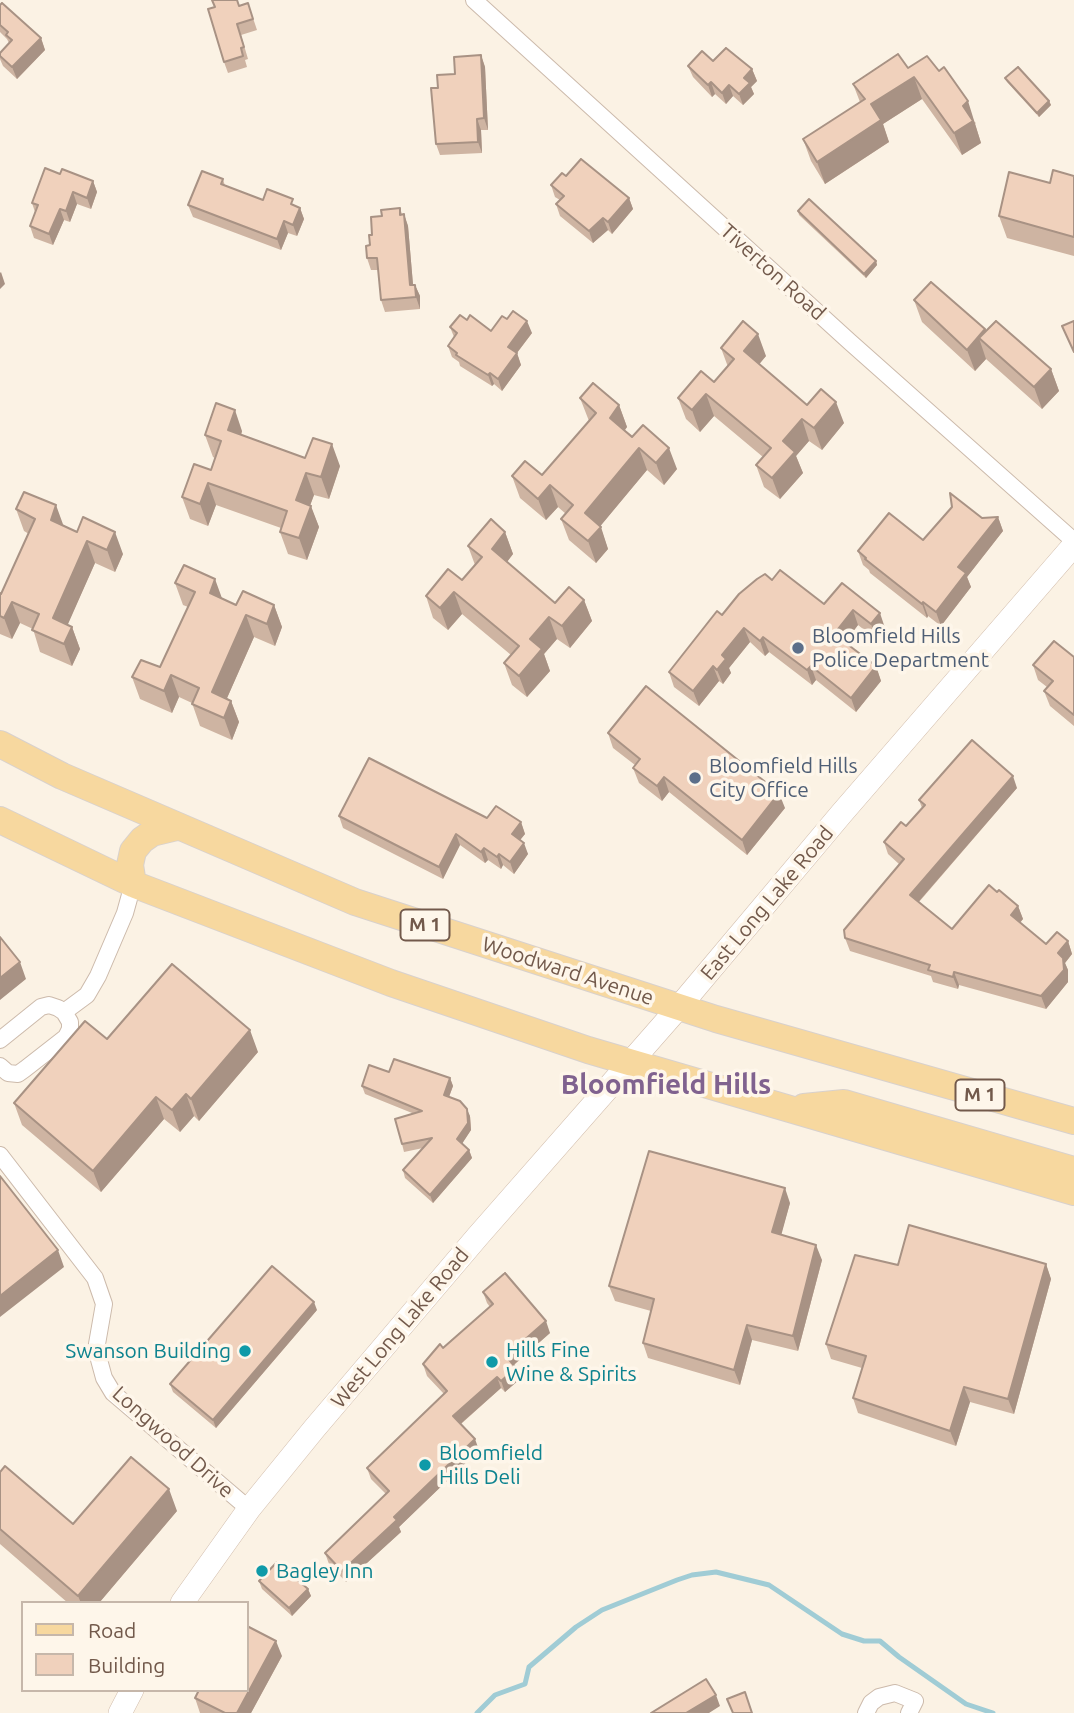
<!DOCTYPE html>
<html>
<head>
<meta charset="utf-8">
<style>
  body { margin:0 }
  #map { position:relative; width:1074px; height:1713px; overflow:hidden; background:#fbf2e4; font-family:Ubuntu,sans-serif }
  canvas { display:block }
  .legend { position:absolute; left:21px; top:1601px; width:228px; height:91px; box-sizing:border-box; background:#fef6ea; border:2px solid #c6b7aa; margin:0; padding:9px 12px; list-style:none; font-size:21px; color:#72594b }
  .legend li { display:flex; align-items:center; gap:14px; height:35px }
  .legend b { width:35px; border:2px solid #c6b7aa }
</style>
</head>
<body>
<div id="map">
<canvas width="1074" height="1713"></canvas>
<ul class="legend">
<li><b style="height:9px;background:#f7d89f"></b>Road</li>
<li><b style="height:19px;background:#f0d1bc"></b>Building</li>
</ul>
</div>
<script>
const ctx = document.querySelector('canvas').getContext('2d');
ctx.lineJoin = 'round';
function poly(rows) {
  const path = new Path2D();
  for (const r of rows) {
    path.moveTo(r[0], r[1]);
    for (let i = 2; i < r.length; i += 2) path.lineTo(r[i], r[i + 1]);
  }
  return path;
}
function stroke(path, color, width, dash) {
  ctx.strokeStyle = color;
  ctx.lineWidth = width;
  ctx.lineCap = dash ? 'butt' : 'round';
  ctx.setLineDash(dash || []);
  ctx.stroke(path);
}
function paint(path, color) {
  ctx.fillStyle = color;
  ctx.fill(path, 'evenodd');
}
function label(font, color, halo, rows, align = 'center') {
  ctx.font = font + ' Ubuntu,sans-serif';
  ctx.lineWidth = 7;
  ctx.setLineDash([]);
  ctx.textBaseline = 'middle';
  ctx.strokeStyle = halo;
  ctx.fillStyle = color;
  for (const [text, x, y, turn = 0] of rows) {
    ctx.save();
    ctx.translate(x, y);
    ctx.rotate((+turn || 0) * Math.PI / 180);
    ctx.textAlign = isNaN(turn) ? turn : align;
    if (halo) ctx.strokeText(text, 0, 0);
    ctx.fillText(text, 0, 0);
    ctx.restore();
  }
}
const stream = poly([
  [477,1713,495,1695,525,1684,529,1667,576,1627,602,1610,677,1580,692,1575,716,1572,769,1585,842,1634,864,1641,880,1641,899,1657,966,1704,993,1713]
]);
const street = poly([
  [474,0,850,342,1074,541],
  [64,1012,87,995,98,976,125,913,133,884],
  [0,1040,41,1007,49,1005,58,1008,64,1012,70,1022,70,1029,66,1037,25,1069,18,1074,8,1073,0,1066],
  [0,1155,95,1278,104,1304,97,1344,98,1356,104,1378,113,1393,249,1509],
  [866,1713,871,1703,879,1697,895,1693,915,1701,909,1713]
]);
const secondary = poly([
  [182,1603,249,1509,314,1429,478,1236,679,1007,842,813,1074,545],
  [120,1713,132,1690]
]);
const primary = poly([
  [0,744,62,776,355,902,716,1019,1074,1121],
  [0,820,133,884,391,983,588,1050,1074,1192],
  [133,884,130,865,133,851,142,840,152,833,177,827],
  [804,1107,844,1103,1074,1170]
]);
const wall = poly([
  [212,0,237,0,239,6,248,3,257,30,241,35,248,59,245,60,247,67,228,73,224,62,215,7],
  [0,5,41,38,45,50,17,79,3,66,0,59,0,53,9,43,7,39,0,32],
  [481,55,485,67,488,130,481,130,482,153,440,155,436,144,438,88],
  [713,61,752,69,757,81,751,87,754,94,743,105,733,96,726,104,715,94,712,97,693,77,688,66],
  [908,68,976,123,975,124,981,143,962,155,922,99,883,124,889,142,825,184,811,161,803,139,860,102,853,84],
  [1005,78,1049,101,1051,105,1039,117,1007,82],
  [60,174,93,181,97,192,91,209,77,204,70,222,64,220,53,245,34,238,30,226,35,212,32,203],
  [566,176,629,198,633,209,612,234,608,230,593,243,560,216,556,204,560,200,555,197,551,185],
  [1074,176,1074,256,1007,238,999,216,1050,183],
  [223,179,225,186,263,200,300,208,304,219,297,236,288,233,281,250,193,217,188,205],
  [400,208,402,214,404,214,408,226,413,285,415,285,420,296,420,309,385,312,381,300,378,270,371,270,367,258,372,235,382,216],
  [798,211,876,261,877,265,866,278,799,215],
  [914,300,986,331,1051,369,1059,391,1042,409,986,359,975,371,922,322],
  [507,319,532,333,517,353,521,365,502,391,494,384,492,386,460,366,459,362,452,357,448,346,454,337,450,327,467,320,491,331],
  [721,348,766,356,759,364,807,405,844,423,822,450,809,441,796,456,803,473,780,499,764,487,756,465,763,457,714,416,700,432,686,419,678,398,714,382,728,367],
  [580,398,619,405,627,427,625,430,677,469,664,485,647,470,600,526,608,549,596,563,569,540,561,519,566,514,558,507,546,520,520,498,512,476,542,475,589,421],
  [242,431,241,435,305,458,340,466,329,499,314,495,310,505,319,527,307,560,288,554,280,532,281,528,216,505,208,526,190,519,182,497,211,470,215,458,213,457,205,435],
  [16,509,63,525,123,554,115,572,95,563,67,625,72,627,80,649,72,666,40,652,33,629,20,623,12,639,0,634,0,593,1,594,29,534,24,531],
  [998,517,1003,531,967,577,971,587,941,626,928,616,927,618,870,573,869,570,863,565,858,551,923,540,982,518],
  [505,532,513,554,507,562,555,603,584,600,592,621,570,648,557,639,544,654,550,671,527,697,512,685,504,663,511,655,462,614,448,630,433,618,426,596,462,580,475,565,468,546],
  [772,580,824,604,842,583,885,628,876,639,858,625,845,642,876,666,881,681,856,712,816,680,812,685,769,652,765,656,750,642,729,668,731,673,723,684,719,681,699,706,674,687,669,672,722,615],
  [175,583,223,599,236,605,274,605,282,627,275,646,254,637,227,698,231,701,239,722,232,740,200,726,192,703,179,697,172,713,140,699,132,677,160,667,188,607,183,605],
  [1074,657,1074,726,1050,706,1044,691,1047,687,1038,680,1033,665],
  [608,733,785,808,747,855,669,792,662,801,639,783,633,768,635,765,613,748],
  [1017,788,919,902,952,929,997,892,1018,906,1023,919,1020,923,1046,944,1068,941,1072,954,1065,963,1068,970,1068,982,1046,1009,959,985,958,989,933,982,931,976,850,951,845,938,899,864,888,854,884,842,906,826,922,808,919,800],
  [339,816,487,818,521,822,525,834,520,840,528,854,514,874,503,865,501,869,488,860,485,863,460,845,443,879,343,828],
  [107,1039,258,1052,199,1121,194,1116,180,1132,164,1119,101,1192,22,1125,14,1103],
  [389,1072,450,1078,453,1086,449,1097,470,1116,471,1130,462,1143,469,1150,472,1158,433,1203,405,1178,403,1170,423,1148,404,1152,402,1144,412,1113,365,1094,362,1086],
  [790,1203,781,1234,822,1260,798,1351,752,1340,740,1385,648,1358,643,1343,651,1311,615,1301,609,1286],
  [1046,1264,1051,1279,1014,1414,970,1402,956,1446,858,1413,853,1398,862,1368,831,1359,826,1344,898,1265],
  [483,1292,550,1333,514,1365,520,1379,505,1392,501,1388,461,1424,479,1450,399,1527,401,1532,346,1582,329,1564,325,1553,386,1494,371,1479,367,1468,444,1394,427,1376,423,1364,490,1307,487,1303],
  [317,1310,216,1428,173,1392,170,1384],
  [0,1472,73,1524,177,1511,99,1603,68,1603,0,1544],
  [259,1581,308,1589,311,1596,292,1616,262,1589],
  [282,1656,251,1713,200,1713,195,1698]
]);
const shadedWall = poly([
  [41,38,45,50,17,79,12,67],
  [481,55,485,67,488,130,484,118],
  [752,69,757,81,751,87,754,94,743,105,739,94,744,78],
  [914,77,922,99,883,124,889,142,825,184,817,162,871,104],
  [711,82,715,94,712,97,708,85],
  [729,85,733,96,726,104,722,93],
  [968,101,981,143,962,155,954,133,963,106],
  [1049,101,1051,105,1039,117,1037,113],
  [477,119,481,130,482,153,478,142],
  [93,181,97,192,91,209,87,198],
  [73,192,77,204,70,222,66,211],
  [629,198,633,209,612,234,608,222],
  [300,208,304,219,297,236,293,225],
  [60,209,64,220,53,245,49,234],
  [404,214,408,226,414,296,410,285],
  [603,218,608,230,593,243,589,231],
  [284,221,288,233,281,250,277,239],
  [876,261,877,265,866,278,864,274],
  [1,272,5,284,0,289,0,273],
  [415,285,420,296,420,309,416,297],
  [527,321,532,333,513,358,508,347],
  [985,329,993,351,979,338,986,359,975,371,967,350],
  [758,334,766,356,752,373,744,351],
  [517,353,521,365,502,391,498,379],
  [1051,369,1059,391,1042,409,1034,387],
  [490,373,494,384,492,386,488,375],
  [706,394,714,416,700,432,692,410],
  [836,402,844,423,822,450,814,428],
  [619,405,627,427,618,439,610,418],
  [235,410,242,431,236,452,228,430],
  [802,419,809,441,796,456,803,473,780,499,772,478,783,441],
  [332,444,340,466,329,499,321,477],
  [639,448,647,470,593,535,585,513],
  [669,448,677,469,664,485,656,463],
  [306,473,314,495,304,522,296,500],
  [208,483,216,505,208,526,200,504],
  [550,485,558,507,546,520,538,499],
  [56,505,64,527,51,520],
  [311,506,319,527,307,560,299,538],
  [998,517,1003,531,967,577,971,587,941,626,936,612,958,567],
  [601,527,608,549,596,563,588,541],
  [115,532,123,554,115,572,107,550],
  [505,532,513,554,500,571,492,549],
  [87,541,95,563,61,640,53,618],
  [215,579,223,601,210,593],
  [454,592,462,614,448,630,440,608],
  [584,600,592,621,570,648,562,626],
  [12,602,20,623,12,639,4,618],
  [923,602,928,616,927,618,922,604],
  [274,605,282,627,275,646,267,624],
  [853,610,858,625,840,649,834,634],
  [880,613,885,628,876,639,871,624],
  [246,615,254,637,220,714,212,692],
  [549,617,557,639,544,654,550,671,527,697,519,676,530,639],
  [72,627,80,649,72,666,64,644],
  [744,628,750,642,729,668,731,673,723,684,717,670,722,655],
  [763,637,769,652,765,656,760,641],
  [713,666,719,681,699,706,693,691],
  [811,666,816,680,812,685,807,670],
  [876,666,881,681,856,712,851,698],
  [171,675,179,697,172,713,164,691],
  [231,701,239,722,232,740,224,718],
  [1013,776,1017,788,914,907,910,895],
  [664,777,669,792,662,801,657,786],
  [779,793,785,808,747,855,742,840],
  [521,822,525,834,516,845,512,834],
  [456,834,460,845,443,879,439,867],
  [524,843,528,854,514,874,510,862],
  [484,848,488,860,485,863,481,852],
  [499,854,503,865,501,869,497,857],
  [1018,906,1023,919,1015,928,1011,915],
  [1068,941,1072,954,1065,963,1068,970,1068,982,1046,1009,1041,996,1058,953],
  [20,962,26,979,0,1000,0,978],
  [954,972,959,985,958,989,953,977],
  [250,1030,258,1052,199,1121,191,1099],
  [450,1078,453,1086,447,1102,444,1095],
  [186,1094,194,1116,180,1132,172,1110],
  [156,1097,164,1119,101,1192,93,1171],
  [467,1109,470,1116,471,1130,460,1147,457,1139],
  [469,1150,472,1158,433,1203,430,1195],
  [785,1188,790,1203,778,1247,772,1232],
  [816,1245,822,1260,798,1351,793,1336],
  [58,1250,64,1267,0,1317,0,1296],
  [1046,1264,1051,1279,1014,1414,1008,1399],
  [314,1302,317,1310,216,1428,213,1420],
  [546,1321,550,1333,510,1368,506,1356],
  [747,1325,752,1340,740,1385,734,1370],
  [516,1368,520,1379,505,1392,501,1381],
  [497,1377,501,1388,457,1427,453,1416],
  [964,1387,970,1402,956,1446,950,1431],
  [475,1439,479,1450,399,1527,401,1532,346,1582,342,1571,394,1517],
  [169,1489,177,1511,99,1603,81,1603,78,1596],
  [308,1589,311,1596,292,1616,289,1608],
  [276,1641,282,1656,251,1713,237,1713],
  [716,1695,720,1706,709,1713,686,1713]
]);
const building = poly([
  [212,0,237,0,239,6,248,3,253,19,237,24,244,47,241,48,243,56,224,62,208,9,215,7,212,0],
  [2,3,41,38,12,67,0,56,0,53,12,40,6,35,8,32,0,25,0,5,2,3],
  [726,48,752,69,744,78,750,83,739,94,729,85,722,93,711,82,708,85,688,66,702,51,713,61,726,48],
  [898,54,908,68,927,56,939,71,944,67,968,101,963,106,973,121,954,133,914,77,871,104,881,120,817,162,803,139,865,99,853,84,898,54],
  [481,55,484,118,477,119,478,142,436,144,431,88,438,88,437,75,455,74,454,57,481,55],
  [1018,67,1049,101,1037,113,1005,78,1018,67],
  [581,159,629,198,608,222,603,218,589,231,556,204,564,196,551,185,562,173,566,176,581,159],
  [45,168,60,174,62,169,93,181,87,198,73,192,66,211,60,209,49,234,30,226,38,205,32,203,45,168],
  [1053,170,1074,176,1074,237,999,216,1009,172,1050,183,1053,170],
  [202,171,223,179,221,184,263,200,267,189,293,199,291,204,300,208,293,225,284,221,277,239,188,205,202,171],
  [809,199,876,261,864,274,798,211,809,199],
  [400,208,400,215,404,214,410,285,415,285,416,297,381,300,377,258,367,258,366,246,370,245,369,235,372,235,371,217,382,216,381,210,400,208],
  [931,282,985,329,967,350,914,300,931,282],
  [513,311,527,321,508,347,517,353,498,379,490,373,488,375,456,355,457,353,448,346,457,333,450,327,460,315,467,320,470,315,491,331,502,316,507,319,513,311],
  [743,321,758,334,744,351,807,405,821,389,836,402,814,428,802,419,783,441,795,452,772,478,756,465,771,448,706,394,692,410,678,398,701,371,714,382,734,359,721,348,743,321],
  [996,321,1051,369,1034,387,979,338,996,321],
  [1074,321,1074,352,1062,326,1074,321],
  [593,383,619,405,610,418,632,437,643,425,669,448,656,463,639,448,585,513,601,527,588,541,561,519,573,505,550,485,538,499,512,476,525,461,542,475,596,413,580,398,593,383],
  [216,403,235,410,228,430,305,458,313,438,332,444,321,477,306,473,296,500,311,506,299,538,280,532,287,511,208,483,200,504,182,497,194,464,211,470,221,441,205,435,216,403],
  [24,492,56,505,51,520,77,532,83,517,115,532,107,550,87,541,53,618,72,627,64,644,32,630,39,614,12,602,4,618,0,616,0,593,1,594,35,519,16,509,24,492],
  [950,493,982,518,998,517,958,567,966,573,936,612,923,602,922,604,865,559,866,558,858,551,889,513,923,540,952,507,950,493],
  [491,519,505,532,492,549,555,603,569,587,584,600,562,626,549,617,530,639,542,649,519,676,504,663,519,646,454,592,440,608,426,596,448,569,462,580,482,557,468,546,491,519],
  [184,565,215,579,210,593,236,605,243,591,274,605,267,624,246,615,212,692,231,701,224,718,192,704,199,688,171,675,164,691,132,677,141,660,160,667,195,592,175,583,184,565],
  [780,570,824,604,842,583,880,613,871,624,853,610,834,634,876,666,851,698,811,666,807,670,763,637,760,641,744,628,722,655,726,659,717,670,713,666,693,691,669,672,717,611,722,615,739,594,757,579,765,574,772,580,780,570],
  [1054,641,1074,657,1074,715,1044,691,1053,681,1033,665,1054,641],
  [646,686,779,793,742,840,664,777,657,786,633,768,640,759,608,733,646,686],
  [972,740,1013,776,910,895,952,929,989,885,997,892,999,890,1018,906,1011,915,1046,944,1057,932,1068,941,1058,953,1063,958,1064,970,1041,996,954,972,953,977,928,970,930,965,845,938,844,930,904,859,884,842,901,822,906,826,925,805,919,800,972,740],
  [369,758,487,818,496,806,521,822,512,834,524,843,510,862,499,854,497,857,484,848,481,852,456,834,439,867,339,816,369,758],
  [0,937,20,962,0,978,0,937],
  [172,964,250,1030,191,1099,186,1094,172,1110,156,1097,93,1171,14,1103,85,1021,107,1039,172,964],
  [394,1059,450,1078,444,1095,460,1101,467,1109,468,1123,457,1139,469,1150,430,1195,403,1170,432,1138,402,1144,395,1119,422,1111,362,1086,369,1065,389,1072,394,1059],
  [649,1151,785,1188,772,1232,816,1245,793,1336,747,1325,734,1370,643,1343,654,1299,609,1286,649,1151],
  [0,1176,58,1250,0,1296,0,1176],
  [909,1225,1046,1264,1008,1399,964,1387,950,1431,853,1398,866,1356,826,1344,855,1255,898,1265,909,1225],
  [272,1266,314,1302,213,1420,170,1384,272,1266],
  [505,1273,546,1321,506,1356,516,1368,501,1381,497,1377,453,1416,475,1439,394,1517,397,1520,342,1571,325,1553,389,1491,367,1468,447,1391,423,1364,440,1344,443,1348,493,1304,483,1292,505,1273],
  [131,1457,169,1489,78,1596,0,1529,0,1472,5,1466,73,1524,131,1457],
  [277,1562,308,1589,289,1608,259,1581,277,1562],
  [247,1626,276,1641,237,1713,225,1713,195,1698,199,1690,247,1690,247,1626],
  [706,1679,716,1695,686,1713,651,1713,706,1679],
  [745,1692,752,1713,733,1713,727,1699,745,1692]
]);
const markers = [
  [798,648,7,"#5c6f8a"],
  [695,778,7,"#5c6f8a"],
  [245,1351,7,"#0f9aa8"],
  [492,1362,7,"#0f9aa8"],
  [425,1465,7,"#0f9aa8"],
  [262,1571,7,"#0f9aa8"]
];
const shields = [
  [425,925,49],
  [980,1095,49]
];
const shieldNames = [
  ["M 1",425,925],
  ["M 1",980,1095]
];
const streetNames = [
  ["Tiverton Road",773,272,42],
  ["East Long Lake Road",767,903,-50],
  ["Woodward Avenue",568,971,18],
  ["West Long Lake Road",400,1328,-50],
  ["Longwood Drive",173,1442,42]
];
const serviceNames = [
  ["Bloomfield Hills",812,636],
  ["Police Department",812,660],
  ["Bloomfield Hills",709,766],
  ["City Office",709,790]
];
const cultureNames = [
  ["Hills Fine",506,1350],
  ["Wine & Spirits",506,1374],
  ["Swanson Building",231,1351,"right"],
  ["Bloomfield",439,1453],
  ["Hills Deli",439,1477],
  ["Bagley Inn",276,1571]
];
const districtNames = [
  ["Bloomfield Hills",666,1085]
];
stroke(stream, '#a0ccd5', 5);
stroke(street, '#ccbaab', 18);
stroke(secondary, '#d1bcab', 24);
stroke(primary, '#d8d1cd', 28);
stroke(street, '#fff', 16);
stroke(secondary, '#fff', 23);
stroke(primary, '#f7d89f', 26);
paint(wall, '#ceb4a2');
paint(shadedWall, '#a89284');
paint(building, '#f0d1bc');
stroke(building, '#a89284', 2);
for (const [x, y, r, color] of markers) {
  const dot = new Path2D();
  dot.arc(x, y, r, 0, 2 * Math.PI);
  ctx.fillStyle = color;
  ctx.fill(dot);
  stroke(dot, '#fef6ea', 2.5);
}
for (const [x, y, w] of shields) {
  const box = new Path2D();
  box.roundRect(x - w / 2, y - 15.5, w, 31, 5);
  ctx.fillStyle = '#fef6ea';
  ctx.fill(box);
  stroke(box, '#72594b', 2);
}
label('bold 19px', '#72594b', null, shieldNames);
label('21px', '#72594b', '#fef6ea', streetNames);
label('21px', '#4e5e75', '#fef6ea', serviceNames, 'left');
label('21px', '#0d838f', '#fef6ea', cultureNames, 'left');
label('bold 28px', '#80628f', '#fef6ea', districtNames);
</script>
</body>
</html>
